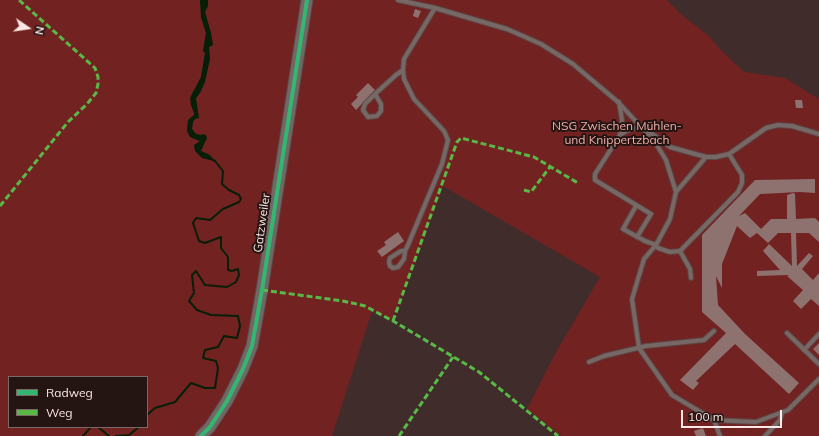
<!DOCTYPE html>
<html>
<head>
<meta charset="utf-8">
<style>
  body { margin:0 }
  #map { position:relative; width:819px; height:436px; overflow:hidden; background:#402d2b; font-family:Mulish,sans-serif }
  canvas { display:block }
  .legend { position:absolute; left:8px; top:376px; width:140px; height:52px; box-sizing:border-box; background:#241412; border:1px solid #7a6967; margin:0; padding:5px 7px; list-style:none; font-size:12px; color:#fce8e6 }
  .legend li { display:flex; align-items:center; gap:8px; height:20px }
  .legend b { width:20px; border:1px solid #7a6967 }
  .north { position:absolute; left:8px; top:8px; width:40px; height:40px; -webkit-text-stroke:3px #241412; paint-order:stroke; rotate:103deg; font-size:11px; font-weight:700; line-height:16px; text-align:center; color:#fce8e6 }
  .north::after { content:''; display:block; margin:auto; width:14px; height:18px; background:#fce8e6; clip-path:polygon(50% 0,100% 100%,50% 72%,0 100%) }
  .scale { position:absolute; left:681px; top:410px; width:101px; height:18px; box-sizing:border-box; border:2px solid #fce8e6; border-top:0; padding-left:5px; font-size:12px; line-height:14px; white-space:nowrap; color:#fce8e6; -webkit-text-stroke:3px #241412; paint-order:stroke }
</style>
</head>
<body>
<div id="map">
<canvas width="819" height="436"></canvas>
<ul class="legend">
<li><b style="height:5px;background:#33b770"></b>Radweg</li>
<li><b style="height:5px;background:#58b947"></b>Weg</li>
</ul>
<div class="north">N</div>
<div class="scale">100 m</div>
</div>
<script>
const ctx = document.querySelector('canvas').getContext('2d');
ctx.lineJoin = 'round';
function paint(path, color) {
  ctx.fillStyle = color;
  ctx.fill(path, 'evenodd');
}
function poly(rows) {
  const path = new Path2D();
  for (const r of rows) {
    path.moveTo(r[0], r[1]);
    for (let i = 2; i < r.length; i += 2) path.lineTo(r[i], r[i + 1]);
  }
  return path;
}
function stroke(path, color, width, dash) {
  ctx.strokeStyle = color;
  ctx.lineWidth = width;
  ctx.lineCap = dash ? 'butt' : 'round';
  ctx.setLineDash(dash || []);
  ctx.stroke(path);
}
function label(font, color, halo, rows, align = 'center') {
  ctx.font = font + ' Mulish,sans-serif';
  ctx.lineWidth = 4;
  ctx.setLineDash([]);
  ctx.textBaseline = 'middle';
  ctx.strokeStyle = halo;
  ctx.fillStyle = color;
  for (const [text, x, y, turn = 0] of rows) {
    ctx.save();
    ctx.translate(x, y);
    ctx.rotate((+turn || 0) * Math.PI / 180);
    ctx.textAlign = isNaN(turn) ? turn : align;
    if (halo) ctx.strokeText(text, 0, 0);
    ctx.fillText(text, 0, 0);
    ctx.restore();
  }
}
const green = poly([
  [0,0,200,0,201,17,206,33,203,51,205,53,201,77,196,88,192,92,191,105,194,113,194,115,188,120,187,131,190,137,200,142,196,144,195,151,202,157,210,160,210,155,201,151,201,135,196,134,192,129,192,125,195,119,196,98,200,93,210,59,209,47,212,45,211,33,205,12,208,6,208,0,304,0,249,346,232,386,198,436,0,436],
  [9,377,147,377,147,427,9,427],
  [307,0,667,0,683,16,709,36,719,48,744,72,785,78,819,99,819,436,561,436,527,409,555,354,600,277,443,186,393,322,372,311,332,436,201,436,243,369],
  [413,262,393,320,371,309,392,319]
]);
const water = poly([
  [200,0,208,0,208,6,205,12,211,33,213,45,209,47,210,59,205,82,200,93,196,98,199,118,195,119,193,122,192,129,196,134,201,135,203,134,206,135,207,138,201,151,210,155,213,159,210,160,202,158,195,151,194,145,200,141,190,137,187,131,188,120,194,115,194,113,191,105,190,98,201,77,205,53,203,51,206,33,201,17]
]);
const stream = poly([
  [147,415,155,408,175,402,191,383,205,388,215,388,218,368,216,361,203,358,205,350,218,347,224,336,237,338,240,326,238,316,211,315,197,310,189,301,194,293,192,275,196,271,205,285,227,287,236,282,239,275,238,269,232,271,228,270,228,257,221,248,221,237,205,243,199,241,193,223,196,218,210,220,223,209,239,202,241,199,239,195,229,190,222,184,223,171,215,161,211,159],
  [98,427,109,436],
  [83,436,91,427],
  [116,436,129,435,139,427]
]);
const building = poly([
  [415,9,421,11,418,18,413,16],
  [368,83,375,90,356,110,351,104,358,97,356,95],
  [795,100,802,100,803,108,796,108],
  [815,179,815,193,800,192,760,194,739,216,745,213,761,229,771,219,787,219,787,195,793,193,795,194,796,219,815,218,819,222,819,242,809,233,796,233,797,266,809,253,813,256,802,269,813,280,819,273,819,306,811,299,801,309,793,301,803,290,787,276,789,275,757,276,757,271,780,270,763,251,769,244,792,266,791,233,778,233,768,243,757,233,750,238,737,226,722,264,722,288,716,276,718,305,745,334,799,383,789,394,735,344,696,381,699,383,693,390,680,380,726,333,702,312,702,235,755,180],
  [398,232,404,241,382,257,377,251,386,245,384,242],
  [819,343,819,355,813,349],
  [703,428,706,436,696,436,694,431]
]);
const lane = poly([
  [398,0,435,8,507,29,541,44,573,64,618,102,655,142,666,160,676,192,670,219,656,245,644,259,632,299,639,348,672,395,714,420,756,422,788,410,819,379],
  [375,94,381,104,381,111,377,116,368,117,363,110,365,104,375,94,396,75,403,70],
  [619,102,622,120,620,135],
  [647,130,670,147,706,157,716,157,729,154,766,128,778,125,792,126,819,134],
  [676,192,706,157],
  [636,206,623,229,645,241,656,245,658,248,670,252,680,251,738,192,742,183,742,175,729,154],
  [637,237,651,214,595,180,595,174,620,135,626,131,642,126],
  [405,251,404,259,398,267,393,268,390,266,389,262,390,258,401,251,405,251,408,245,442,164,448,140,444,131,414,99,404,79,403,70,404,59,435,8],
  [680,251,690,269,691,278],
  [787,333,819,364],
  [804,350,819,334],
  [589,362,604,356,646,346,704,340,714,331],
  [714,420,720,436],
  [765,436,780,420,782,412]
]);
const secondary = poly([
  [201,436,210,427,227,401,243,369,252,346,262,290,307,0]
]);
const quiet = poly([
  [524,190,531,192,550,167],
  [0,206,68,122,87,104,96,93,98,84,98,77,95,68,19,0],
  [262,290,343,301,365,306,393,321,479,372,558,436],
  [393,321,457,142,461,138,534,157,578,183],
  [399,436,453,357]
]);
const cycleway = poly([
  [201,436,210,427,227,401,243,369,252,346,262,290,307,0]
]);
const parkNames = [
  ["NSG Zwischen Mühlen-",617,126],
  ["und Knippertzbach",617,140]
];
const streetNames = [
  ["Gatzweiler",262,223,-82]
];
paint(green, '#732222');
paint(water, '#071e07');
stroke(stream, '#071e07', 2);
paint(building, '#8e726f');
stroke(lane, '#594947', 6);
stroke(secondary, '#594947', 13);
stroke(lane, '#776765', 4);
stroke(secondary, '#736766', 11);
stroke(quiet, '#58b947', 3, [6, 3]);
stroke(cycleway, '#33b770', 4);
label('12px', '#edaea9', '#241412', parkNames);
label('12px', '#fce8e6', '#241412', streetNames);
</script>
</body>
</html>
